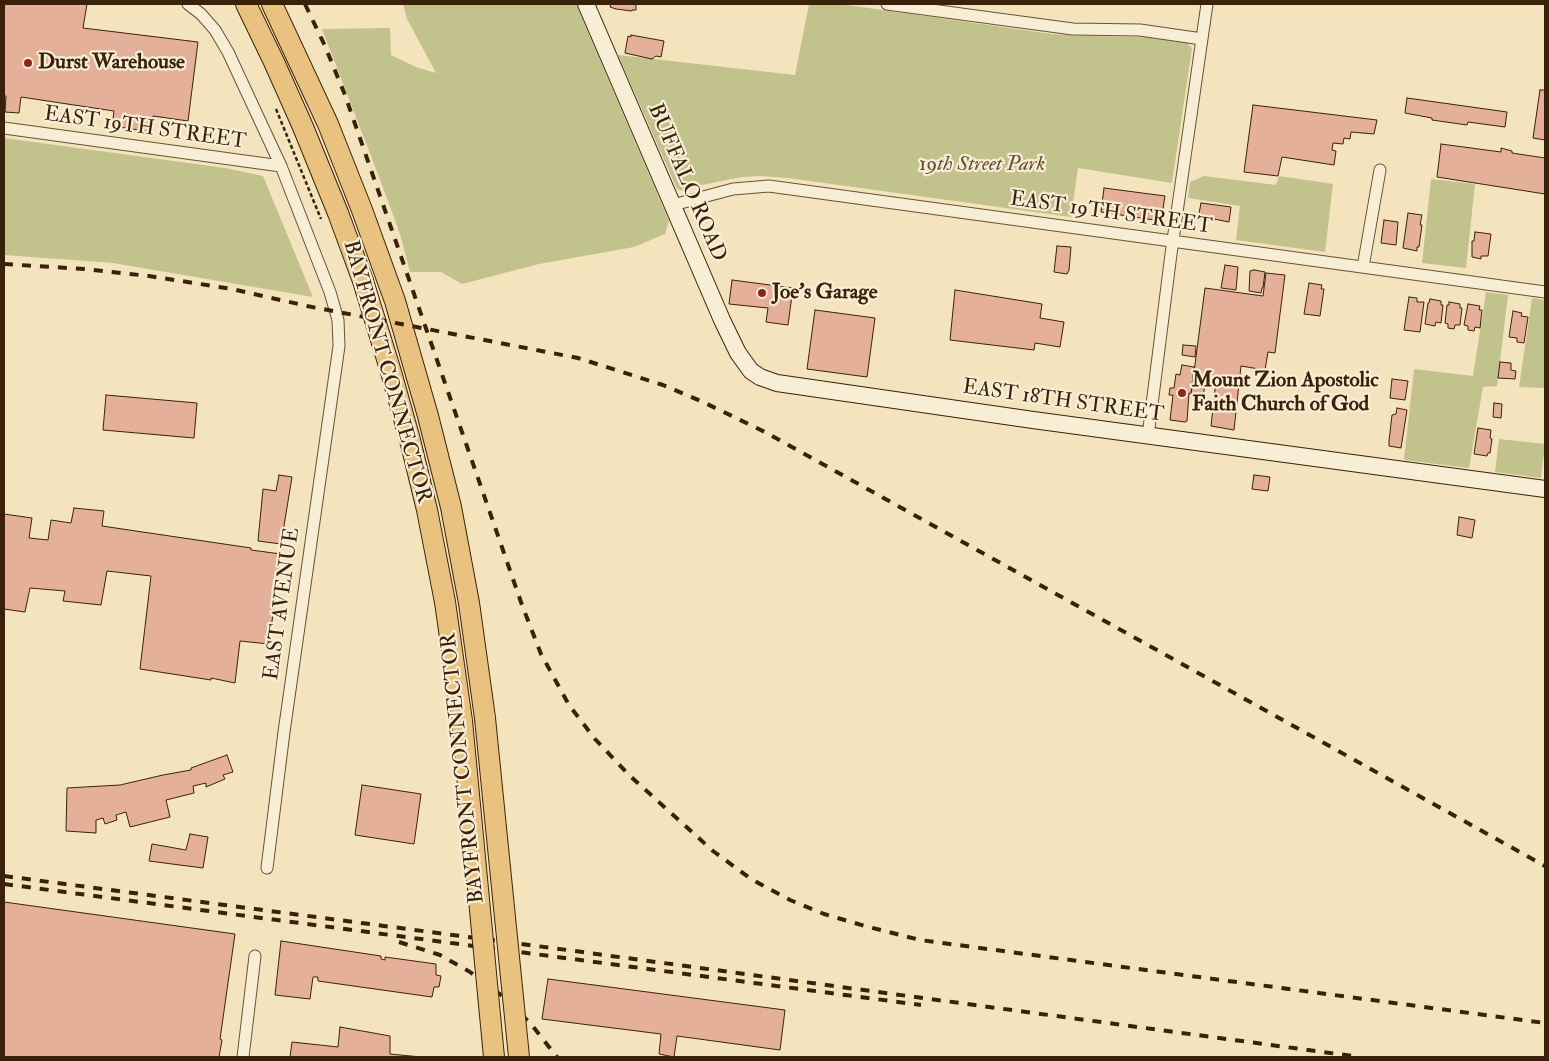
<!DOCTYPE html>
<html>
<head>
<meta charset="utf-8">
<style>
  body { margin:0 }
  #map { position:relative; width:1549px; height:1061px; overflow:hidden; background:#f4e4be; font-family:"IM FELL Double Pica",serif }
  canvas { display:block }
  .frame { position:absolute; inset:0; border:5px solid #3a210a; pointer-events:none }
</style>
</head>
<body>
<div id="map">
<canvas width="1549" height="1061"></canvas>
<div class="frame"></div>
</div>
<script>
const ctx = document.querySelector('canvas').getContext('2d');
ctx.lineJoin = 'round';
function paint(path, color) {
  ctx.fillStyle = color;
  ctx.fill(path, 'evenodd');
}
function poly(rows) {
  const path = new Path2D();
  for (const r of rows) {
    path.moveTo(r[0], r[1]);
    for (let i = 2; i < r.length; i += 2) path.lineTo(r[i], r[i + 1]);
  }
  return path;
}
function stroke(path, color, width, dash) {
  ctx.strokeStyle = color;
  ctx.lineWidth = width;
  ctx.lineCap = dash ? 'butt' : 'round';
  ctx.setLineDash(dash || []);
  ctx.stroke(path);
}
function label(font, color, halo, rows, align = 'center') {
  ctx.font = font + ' "IM FELL Double Pica",serif';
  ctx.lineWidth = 4.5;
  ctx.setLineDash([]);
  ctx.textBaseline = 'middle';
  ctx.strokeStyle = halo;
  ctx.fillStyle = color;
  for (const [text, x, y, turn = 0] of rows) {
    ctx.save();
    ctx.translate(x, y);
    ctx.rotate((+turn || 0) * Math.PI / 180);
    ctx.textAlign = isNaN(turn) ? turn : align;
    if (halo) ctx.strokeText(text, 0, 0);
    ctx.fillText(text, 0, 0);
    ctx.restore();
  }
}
const green = poly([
  [403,4,576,4,669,221,665,234,634,247,539,264,462,284,441,272,410,272,400,234,381,182,322,29,390,28,391,55,416,67,436,73,407,19],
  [809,4,840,4,1052,34,1090,36,1148,37,1187,43,1192,48,1172,183,1078,168,1071,217,788,178,760,176,742,177,692,187,683,191,677,189,618,55,795,75],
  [4,138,225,168,263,176,313,297,113,263,4,255],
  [1204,176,1276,185,1279,176,1333,184,1325,252,1236,240,1240,206,1188,198,1190,182],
  [1431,179,1475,184,1466,268,1422,263],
  [1486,292,1508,295,1497,386,1483,387,1469,468,1404,460,1414,369,1473,376],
  [1532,298,1545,300,1545,388,1519,387],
  [1499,439,1545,444,1541,478,1495,472]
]);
const building = poly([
  [4,4,87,4,83,28,198,42,188,121,153,116,151,132,112,126,114,111,21,97,19,113,5,112,6,96,4,96,4,4],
  [611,4,636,4,636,10,632,10,632,11,616,9,610,7,611,4],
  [631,35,664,41,661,57,656,56,652,59,625,53,628,36,631,37,631,35],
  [1540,90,1545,90,1545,140,1533,138,1540,90],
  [1407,98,1507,112,1505,127,1468,122,1467,125,1432,120,1432,118,1405,113,1407,98],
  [1253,105,1377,120,1374,134,1351,132,1350,139,1344,138,1343,144,1333,143,1332,150,1336,151,1334,165,1282,157,1278,176,1244,172,1253,105],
  [1441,144,1501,152,1501,148,1512,151,1512,153,1545,158,1545,194,1437,177,1441,144],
  [1104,188,1165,196,1161,221,1101,212,1104,188],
  [1201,203,1231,207,1229,222,1209,218,1209,220,1198,219,1201,203],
  [1408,213,1422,215,1420,225,1422,225,1419,247,1417,247,1417,251,1403,248,1408,213],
  [1384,220,1398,222,1396,245,1381,243,1384,220],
  [1475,232,1491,234,1488,256,1481,256,1481,259,1472,257,1472,241,1474,241,1475,232],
  [1057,246,1071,247,1069,270,1067,274,1054,272,1057,246],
  [1225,265,1238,267,1236,290,1221,288,1225,265],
  [1254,270,1265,272,1263,288,1262,288,1261,293,1249,291,1250,271,1254,270],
  [1266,273,1285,275,1275,353,1268,352,1265,370,1241,366,1234,430,1211,426,1216,380,1206,379,1203,397,1191,395,1205,288,1263,296,1266,273],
  [732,280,793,288,788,325,766,322,768,308,729,304,732,280],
  [1309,283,1322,285,1321,289,1324,289,1320,316,1304,314,1309,283],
  [955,290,1042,304,1040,318,1064,322,1060,347,1035,343,1034,350,950,340,955,290],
  [1409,297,1417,298,1417,302,1424,302,1420,332,1404,330,1409,297],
  [1430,299,1441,301,1441,305,1443,305,1441,323,1436,322,1435,326,1425,324,1428,303,1429,303,1430,299],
  [1449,302,1460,304,1460,308,1462,308,1460,325,1455,325,1454,329,1448,328,1448,324,1445,323,1447,305,1449,305,1449,302],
  [1468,304,1480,306,1479,310,1482,310,1480,328,1475,327,1474,331,1468,330,1468,326,1464,325,1468,304],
  [815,310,875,318,867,377,807,369,815,310],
  [1513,311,1522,313,1521,316,1528,317,1524,343,1517,342,1517,338,1509,337,1513,311],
  [1183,345,1196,346,1195,357,1182,355,1183,345],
  [1500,362,1511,363,1511,370,1516,371,1515,379,1498,378,1500,362],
  [1182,365,1194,367,1191,394,1189,393,1187,421,1185,422,1170,420,1173,395,1169,395,1170,388,1174,388,1176,374,1180,375,1182,365],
  [1392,379,1408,381,1405,400,1390,398,1392,379],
  [106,395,197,403,194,438,103,430,106,395],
  [1494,403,1502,404,1501,418,1493,417,1494,403],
  [1397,408,1407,410,1401,448,1389,446,1389,441,1392,415,1396,414,1397,408],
  [1478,428,1491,430,1490,438,1492,439,1490,453,1488,453,1487,456,1474,454,1478,428],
  [279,475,292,477,281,544,258,541,263,489,276,491,279,475],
  [1254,475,1270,477,1268,491,1252,489,1254,475],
  [74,508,104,511,102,526,251,548,251,550,281,554,269,644,240,641,235,683,211,678,211,680,140,669,151,576,107,571,101,605,63,601,65,591,30,588,25,612,4,609,4,514,32,518,29,538,48,540,51,520,71,523,74,508],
  [1459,517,1475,520,1472,538,1457,535,1459,517],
  [227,755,233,772,223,775,225,779,206,787,206,783,193,786,194,793,166,800,170,817,130,827,126,812,116,815,117,820,105,824,103,818,96,820,96,833,66,831,67,788,120,785,163,775,191,770,191,768,227,755],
  [362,785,421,794,414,844,355,835,362,785],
  [190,834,208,837,203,868,149,861,152,844,186,850,190,834],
  [4,902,235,934,220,1039,222,1040,219,1057,4,1057,4,902],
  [281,941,381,956,381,959,385,960,385,957,436,964,436,975,441,976,439,987,434,987,432,997,318,981,318,977,313,977,310,999,275,995,281,941],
  [548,979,785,1010,780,1050,677,1036,674,1057,659,1054,661,1034,542,1019,548,979],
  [340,1027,390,1036,390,1054,421,1057,290,1057,292,1042,338,1047,340,1027]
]);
const path = poly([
  [276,109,321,219]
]);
const minor = poly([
  [188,4,201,14,215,30,228,52,281,166,330,292,338,320,339,346,284,732,267,868],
  [887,4,1073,29,1140,30,1202,39],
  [4,128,281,166],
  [673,205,733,189,769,186,1545,292],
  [1363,267,1380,170],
  [1148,436,1171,254,1207,4],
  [243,1057,255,956]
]);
const secondary = poly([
  [586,4,722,320,738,353,751,371,760,377,777,383,1033,420,1545,489]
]);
const trunk = poly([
  [246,4,274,62,303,127,338,213,363,281,391,372,410,440,427,510,445,602,462,721],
  [272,4,328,124,362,210,395,301,428,416,451,507,469,603,485,718]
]);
const rail = poly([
  [305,4,325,46,345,95,522,605,541,654,569,705,595,739,629,775,713,851,751,879,790,900,824,914,865,926,920,940,1545,1023],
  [4,264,84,269,149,276,232,289,307,306,578,358,663,385,703,402,765,432,1545,866],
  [4,876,567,950,1360,1057],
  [4,884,921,1005],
  [399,942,440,955,470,972,505,998,531,1024,557,1057]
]);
const pathBridge = poly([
  [448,705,448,712]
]);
const trunkBridge = poly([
  [485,718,519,1057],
  [462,721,494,1057]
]);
const markers = [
  [28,63,5,"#8f2418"],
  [762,293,5,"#8f2418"],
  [1182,393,5,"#8f2418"]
];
const poiNames = [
  ["Durst Warehouse",38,63],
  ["Joe's Garage",772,293],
  ["Mount Zion Apostolic",1192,381],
  ["Faith Church of God",1192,405]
];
const streetNames = [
  ["EAST 19TH STREET",145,129,8],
  ["BUFFALO ROAD",686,183,67],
  ["EAST 19TH STREET",1111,214,8],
  ["BAYFRONT CONNECTOR",386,372,74],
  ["EAST 18TH STREET",1063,402,8],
  ["EAST AVENUE",283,604,-82],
  ["BAYFRONT CONNECTOR",464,768,-96]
];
const parkNames = [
  ["19th Street Park",982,165]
];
paint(green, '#c2c28d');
paint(building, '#e4b099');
stroke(building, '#3a210a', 1);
stroke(minor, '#685237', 13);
stroke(secondary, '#3a210a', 18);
stroke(trunk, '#3a210a', 22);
stroke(path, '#3a210a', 2.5, [4, 2.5]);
stroke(minor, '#f8edd5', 11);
stroke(secondary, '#f8edd5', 16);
stroke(trunk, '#eac27f', 20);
stroke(rail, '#3a210a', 4, [9, 9]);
stroke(trunkBridge, '#3a210a', 22, []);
stroke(pathBridge, '#3a210a', 2.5, [4, 2.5]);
stroke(trunkBridge, '#eac27f', 20);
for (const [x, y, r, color] of markers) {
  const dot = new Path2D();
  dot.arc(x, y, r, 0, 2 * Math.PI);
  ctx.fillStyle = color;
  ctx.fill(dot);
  stroke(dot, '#f8edd5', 2);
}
label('bold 21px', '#3a210a', '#f8edd5', poiNames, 'left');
label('21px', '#3a210a', '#f8edd5', streetNames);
label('italic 21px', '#635131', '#f8edd5', parkNames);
</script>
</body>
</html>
